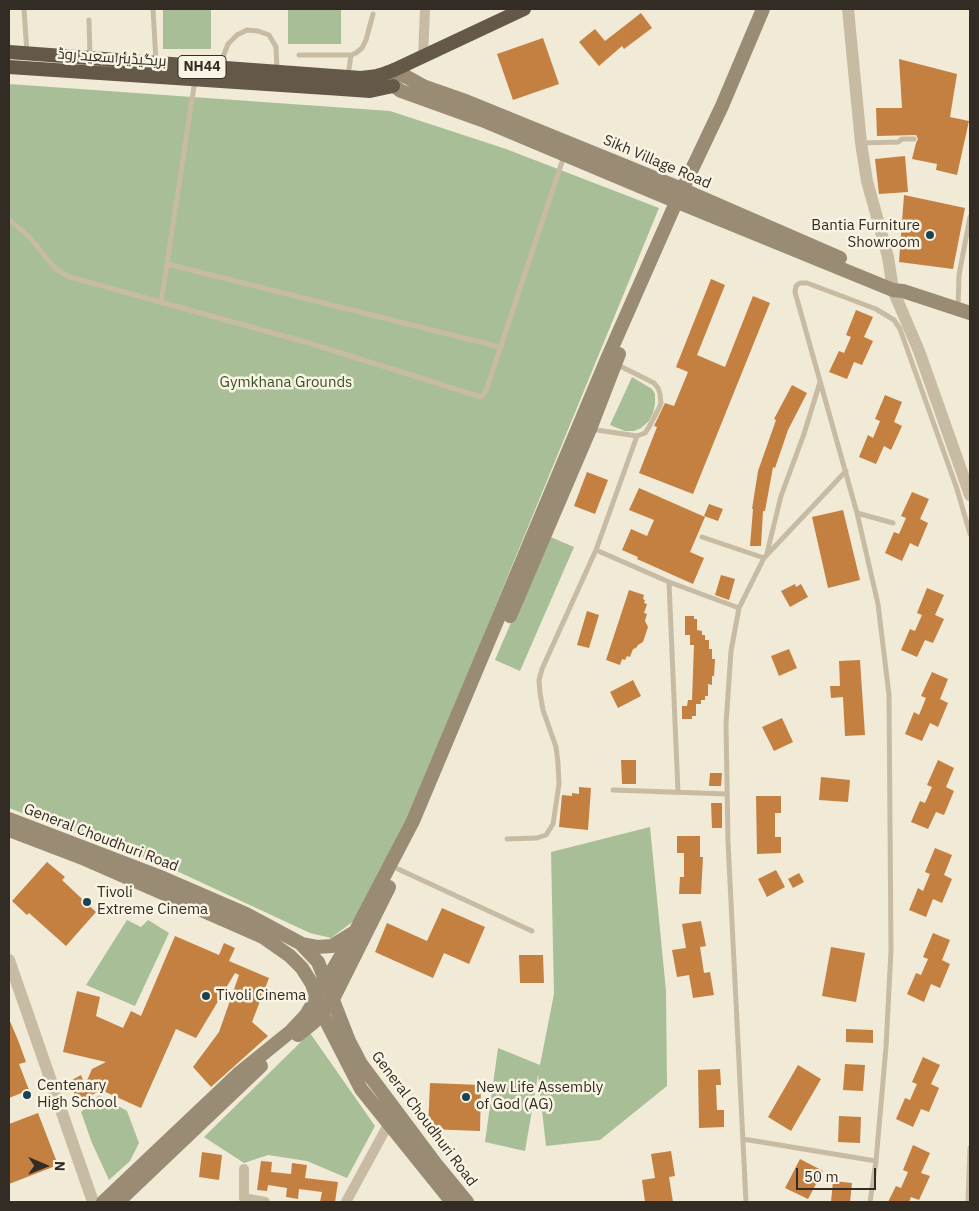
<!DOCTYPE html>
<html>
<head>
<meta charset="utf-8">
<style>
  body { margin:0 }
  #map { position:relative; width:979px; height:1211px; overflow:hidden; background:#f0ead6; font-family:"IBM Plex Sans",sans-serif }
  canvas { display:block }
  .frame { position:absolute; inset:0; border:10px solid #322c25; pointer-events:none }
  .north { position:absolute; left:20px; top:1141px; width:50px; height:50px; -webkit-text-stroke:4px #f8f3e2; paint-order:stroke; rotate:91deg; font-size:14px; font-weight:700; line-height:20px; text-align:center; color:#322c25 }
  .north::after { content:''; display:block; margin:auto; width:18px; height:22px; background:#322c25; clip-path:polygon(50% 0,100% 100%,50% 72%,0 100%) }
  .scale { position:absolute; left:796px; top:1168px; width:80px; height:22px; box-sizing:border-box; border:2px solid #322c25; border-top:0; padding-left:6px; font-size:15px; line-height:18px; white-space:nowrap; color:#322c25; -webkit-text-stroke:4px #f8f3e2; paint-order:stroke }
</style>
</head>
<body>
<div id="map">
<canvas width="979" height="1211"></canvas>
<div class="frame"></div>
<div class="north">N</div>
<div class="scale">50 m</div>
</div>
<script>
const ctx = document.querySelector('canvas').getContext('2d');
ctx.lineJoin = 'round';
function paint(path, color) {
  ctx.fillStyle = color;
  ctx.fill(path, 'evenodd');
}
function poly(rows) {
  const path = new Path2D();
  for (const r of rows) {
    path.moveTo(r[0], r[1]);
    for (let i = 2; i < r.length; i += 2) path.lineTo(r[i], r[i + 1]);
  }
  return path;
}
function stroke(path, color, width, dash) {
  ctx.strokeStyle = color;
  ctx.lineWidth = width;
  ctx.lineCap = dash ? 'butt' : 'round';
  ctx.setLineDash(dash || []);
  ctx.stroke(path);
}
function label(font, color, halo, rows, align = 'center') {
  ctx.font = font + ' "IBM Plex Sans",Cairo,sans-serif';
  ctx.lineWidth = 5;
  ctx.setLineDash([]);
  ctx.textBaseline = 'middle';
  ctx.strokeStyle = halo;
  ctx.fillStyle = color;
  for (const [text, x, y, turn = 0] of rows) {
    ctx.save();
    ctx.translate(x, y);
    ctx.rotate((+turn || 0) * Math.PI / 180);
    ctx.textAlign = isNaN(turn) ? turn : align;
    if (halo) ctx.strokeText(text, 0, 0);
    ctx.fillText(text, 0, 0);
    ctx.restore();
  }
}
const green = poly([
  [163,9,211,9,211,49,163,49],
  [288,9,341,9,341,44,288,44],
  [9,84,390,111,506,149,659,208,408,819,355,920,331,938,310,933,168,867,9,808],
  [632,377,652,389,655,394,655,404,653,413,649,421,641,428,634,431,625,431,610,425],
  [548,536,574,547,520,671,495,660],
  [650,827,666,991,667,1086,600,1140,546,1146,538,1075,525,1151,485,1142,498,1048,540,1065,554,994,551,852],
  [127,920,141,927,148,920,169,933,135,1006,86,985],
  [310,1033,375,1126,347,1178,307,1161,268,1155,244,1163,204,1137],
  [99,1095,127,1111,139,1143,130,1161,109,1180,92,1143,81,1112]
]);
const building = poly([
  [641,13,652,28,624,49,622,46,599,66,579,42,595,29,605,41],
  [543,38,559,84,513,100,497,54],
  [899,59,957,74,950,117,969,121,957,175,936,170,937,164,912,159,916,143,918,139,916,135,877,136,876,108,902,108],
  [905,156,908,192,879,194,875,159],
  [904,195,965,208,953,269,899,262],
  [711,279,725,285,697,355,725,367,753,296,770,303,693,494,639,473,657,427,654,426,665,403,674,406,688,372,676,367],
  [856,310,873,317,864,337,873,341,862,365,854,362,847,379,829,372,839,351,844,353,851,337,846,335],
  [792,385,807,393,788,430,775,468,773,467,765,511,763,511,761,546,750,546,753,509,752,509,758,471,776,420,774,419],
  [885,395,902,402,894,422,902,426,891,450,884,446,876,464,859,457,868,435,873,438,880,421,875,419],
  [587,472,608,480,595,514,574,506],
  [639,488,705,517,690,552,704,558,693,584,637,559,638,557,622,550,631,529,647,536,654,520,629,510],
  [912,492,929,499,920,519,928,523,918,547,910,543,902,561,885,553,894,532,899,534,906,518,901,516],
  [709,504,723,509,718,521,704,516],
  [843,510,860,580,828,588,812,517],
  [721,575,735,579,729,600,715,595],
  [795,584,796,587,801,584,808,597,790,607,781,591],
  [927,588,944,595,935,615,944,619,933,643,925,640,917,657,901,650,910,629,915,631,922,615,917,613],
  [629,590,644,595,643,599,645,600,644,603,647,604,644,613,647,614,645,621,648,627,643,642,638,645,636,648,633,649,630,657,627,656,625,660,622,659,620,665,606,660],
  [587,611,599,615,589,648,577,645],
  [685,616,694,616,694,619,697,619,697,630,702,631,702,635,705,635,705,640,709,640,709,649,712,649,712,659,715,659,714,676,712,676,712,685,708,684,708,696,705,696,705,700,701,700,701,704,696,704,696,716,692,716,692,719,682,719,682,706,687,706,688,700,692,700,694,645,690,645,690,635,685,635],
  [789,649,797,668,779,676,771,656],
  [860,660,865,735,845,736,843,697,831,698,830,686,840,686,839,661],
  [932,672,948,679,940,699,948,703,938,727,930,723,922,741,905,734,914,712,919,715,926,698,921,696],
  [633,680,641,696,618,708,610,692],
  [782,718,793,742,774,751,762,727],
  [621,760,636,760,636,784,622,784],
  [938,760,954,768,946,787,954,791,944,815,936,812,928,829,911,822,920,801,925,803,932,787,927,785],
  [710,773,722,773,721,786,709,786],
  [821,777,850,780,848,802,819,800],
  [579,787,591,788,588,830,559,827,562,795,572,796,572,793,579,794],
  [756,796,781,796,781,813,775,813,775,837,781,837,781,853,757,854],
  [711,803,722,803,722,828,712,828],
  [677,836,700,836,700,857,703,857,701,894,679,894,680,877,684,877,684,853,677,853],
  [935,848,952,855,944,875,952,879,942,903,933,899,926,917,909,910,918,888,923,891,930,874,925,872],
  [47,862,65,877,62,880,96,912,66,946,29,913,27,915,12,901],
  [776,870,785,887,767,897,758,879],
  [799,873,804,882,793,888,788,879],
  [442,908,485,927,469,964,444,953,433,978,375,952,387,923,427,941],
  [701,921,706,946,700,947,704,973,710,972,714,995,693,998,689,975,677,977,672,950,686,948,682,924],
  [933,933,950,940,942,960,950,964,940,988,931,984,924,1002,907,994,916,973,921,975,928,959,923,957],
  [175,936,219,955,224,943,235,948,229,961,269,978,252,1022,268,1036,211,1087,193,1067,219,1032,239,975,235,973,196,1038,176,1029,141,1108,101,1090,79,1102,68,1082,81,1075,85,1085,92,1069,106,1062,63,1052,77,991,100,997,96,1016,123,1028,131,1011,141,1016],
  [831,947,865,953,856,1002,822,996],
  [519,955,543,955,544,983,520,983],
  [9,1019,18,1040,26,1062,19,1064,29,1090,9,1098],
  [846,1029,873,1030,873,1043,846,1042],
  [923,1057,940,1065,931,1084,939,1088,929,1112,921,1109,913,1127,896,1119,905,1098,910,1100,917,1084,912,1082],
  [845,1064,865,1065,863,1091,843,1090],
  [798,1065,821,1079,791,1131,768,1117],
  [720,1069,721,1085,716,1085,717,1110,724,1110,724,1127,699,1128,698,1070],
  [430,1083,481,1085,480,1131,428,1129],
  [38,1113,58,1165,9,1184,9,1124],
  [839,1116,861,1117,860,1143,838,1142],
  [913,1145,930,1153,921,1173,930,1176,919,1200,911,1197,909,1202,888,1202,896,1186,901,1188,908,1172,903,1170],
  [671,1151,675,1176,669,1177,673,1202,645,1202,642,1180,655,1178,651,1154],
  [202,1152,222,1155,219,1180,199,1177],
  [800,1159,823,1171,808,1199,785,1188],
  [261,1161,272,1162,271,1172,291,1174,292,1163,307,1165,305,1178,338,1182,335,1202,320,1202,322,1192,299,1189,298,1199,286,1197,287,1188,268,1185,267,1191,257,1190],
  [833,1181,852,1183,850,1202,831,1202]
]);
const service = poly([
  [24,9,27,53],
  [153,9,156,61],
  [89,20,90,57],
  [299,55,351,55,356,53,362,48,366,40,373,14],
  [221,66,223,57,228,44,237,35,247,30,258,31,269,35,276,47,277,70],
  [348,76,351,55],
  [862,143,898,142,902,139,914,139],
  [9,219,31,239,53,266,60,272,70,277,309,343,481,397,486,391,564,156],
  [167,264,500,347],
  [161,303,195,80],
  [958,308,959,275,970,217],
  [590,429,637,436,645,433,649,427,659,408,661,403,660,394,658,388,654,383,616,364],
  [857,513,893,523],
  [702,537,764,558],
  [596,550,669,582,739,608],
  [767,553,781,496,804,434,820,382],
  [669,582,678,792],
  [613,790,727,794],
  [507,839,537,838,546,835,553,824,559,784,558,763,556,747,543,710,540,693,539,680,542,669,596,550,637,436],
  [398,869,532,931],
  [743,1139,876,1161],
  [746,1202,728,842,726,724,731,651,739,608,764,558,846,471],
  [870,1202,876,1161,886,1047,891,950,889,695,878,604,857,513,795,292,796,286,800,283,807,283,876,309,894,320,900,329,957,489,970,534],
  [968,1202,970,1148]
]);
const minor = poly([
  [423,57,425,9],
  [244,1169,244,1198,265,1202],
  [346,1202,389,1123]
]);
const tertiary = poly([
  [848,9,861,143,867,181,888,257,893,290,919,351,970,495],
  [9,960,93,1202]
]);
const secondary = poly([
  [394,70,423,86,463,100,672,185,840,258],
  [379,75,401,91,487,122,663,196,893,290,903,291,970,313],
  [510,616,590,429,619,354],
  [9,819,158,876,246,914,300,943,318,962,349,1041,361,1064,435,1163,467,1202],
  [9,830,85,859,229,922,263,937,290,956,302,968,312,984,322,1013,361,1089,452,1202],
  [301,944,317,947,332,946,353,933],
  [298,1035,314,1022,333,999,389,887],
  [103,1202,238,1074,290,1032,306,1015,355,932,413,821,607,359,674,207,722,106,763,9],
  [118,1202,261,1066]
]);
const trunk = poly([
  [9,52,361,78,378,76,394,70,524,9],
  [9,67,342,89,370,91,393,86]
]);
const markers = [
  [930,235,5,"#1c4252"],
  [87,902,5,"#1c4252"],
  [206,996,5,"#1c4252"],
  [27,1095,5,"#1c4252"],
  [466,1097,5,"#1c4252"]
];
const shields = [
  [202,67,48]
];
const shieldNames = [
  ["NH44",202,67]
];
const streetNames = [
  ["بریگیڈیئر سعید روڈ",112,58,4],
  ["Sikh Village Road",657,162,23],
  ["General Choudhuri Road",101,838,21],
  ["General Choudhuri Road",424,1119,53]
];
const poiNames = [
  ["Bantia Furniture",920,226,"right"],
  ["Showroom",920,243,"right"],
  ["Tivoli",97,893],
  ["Extreme Cinema",97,910],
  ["Tivoli Cinema",216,996],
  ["Centenary",37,1086],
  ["High School",37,1103],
  ["New Life Assembly",476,1088],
  ["of God (AG)",476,1105]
];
const parkNames = [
  ["Gymkhana Grounds",286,383]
];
paint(green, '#a8be97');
paint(building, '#c38041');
stroke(service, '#c7bca3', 5);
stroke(minor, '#c7bca3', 10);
stroke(tertiary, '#c7bca3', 12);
stroke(secondary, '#9a8b75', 14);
stroke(trunk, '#645849', 14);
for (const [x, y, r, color] of markers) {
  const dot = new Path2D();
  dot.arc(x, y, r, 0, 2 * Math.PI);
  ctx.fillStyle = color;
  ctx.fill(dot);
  stroke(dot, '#f8f3e2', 2);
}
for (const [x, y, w] of shields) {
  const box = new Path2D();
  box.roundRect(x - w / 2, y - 11.5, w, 23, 4);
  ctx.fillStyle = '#f8f3e2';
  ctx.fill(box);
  stroke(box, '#322c25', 1);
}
label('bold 14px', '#322c25', null, shieldNames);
label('15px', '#322c25', '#f8f3e2', streetNames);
label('15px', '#322c25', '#f8f3e2', poiNames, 'left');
label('15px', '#385029', '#f8f3e2', parkNames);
</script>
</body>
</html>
